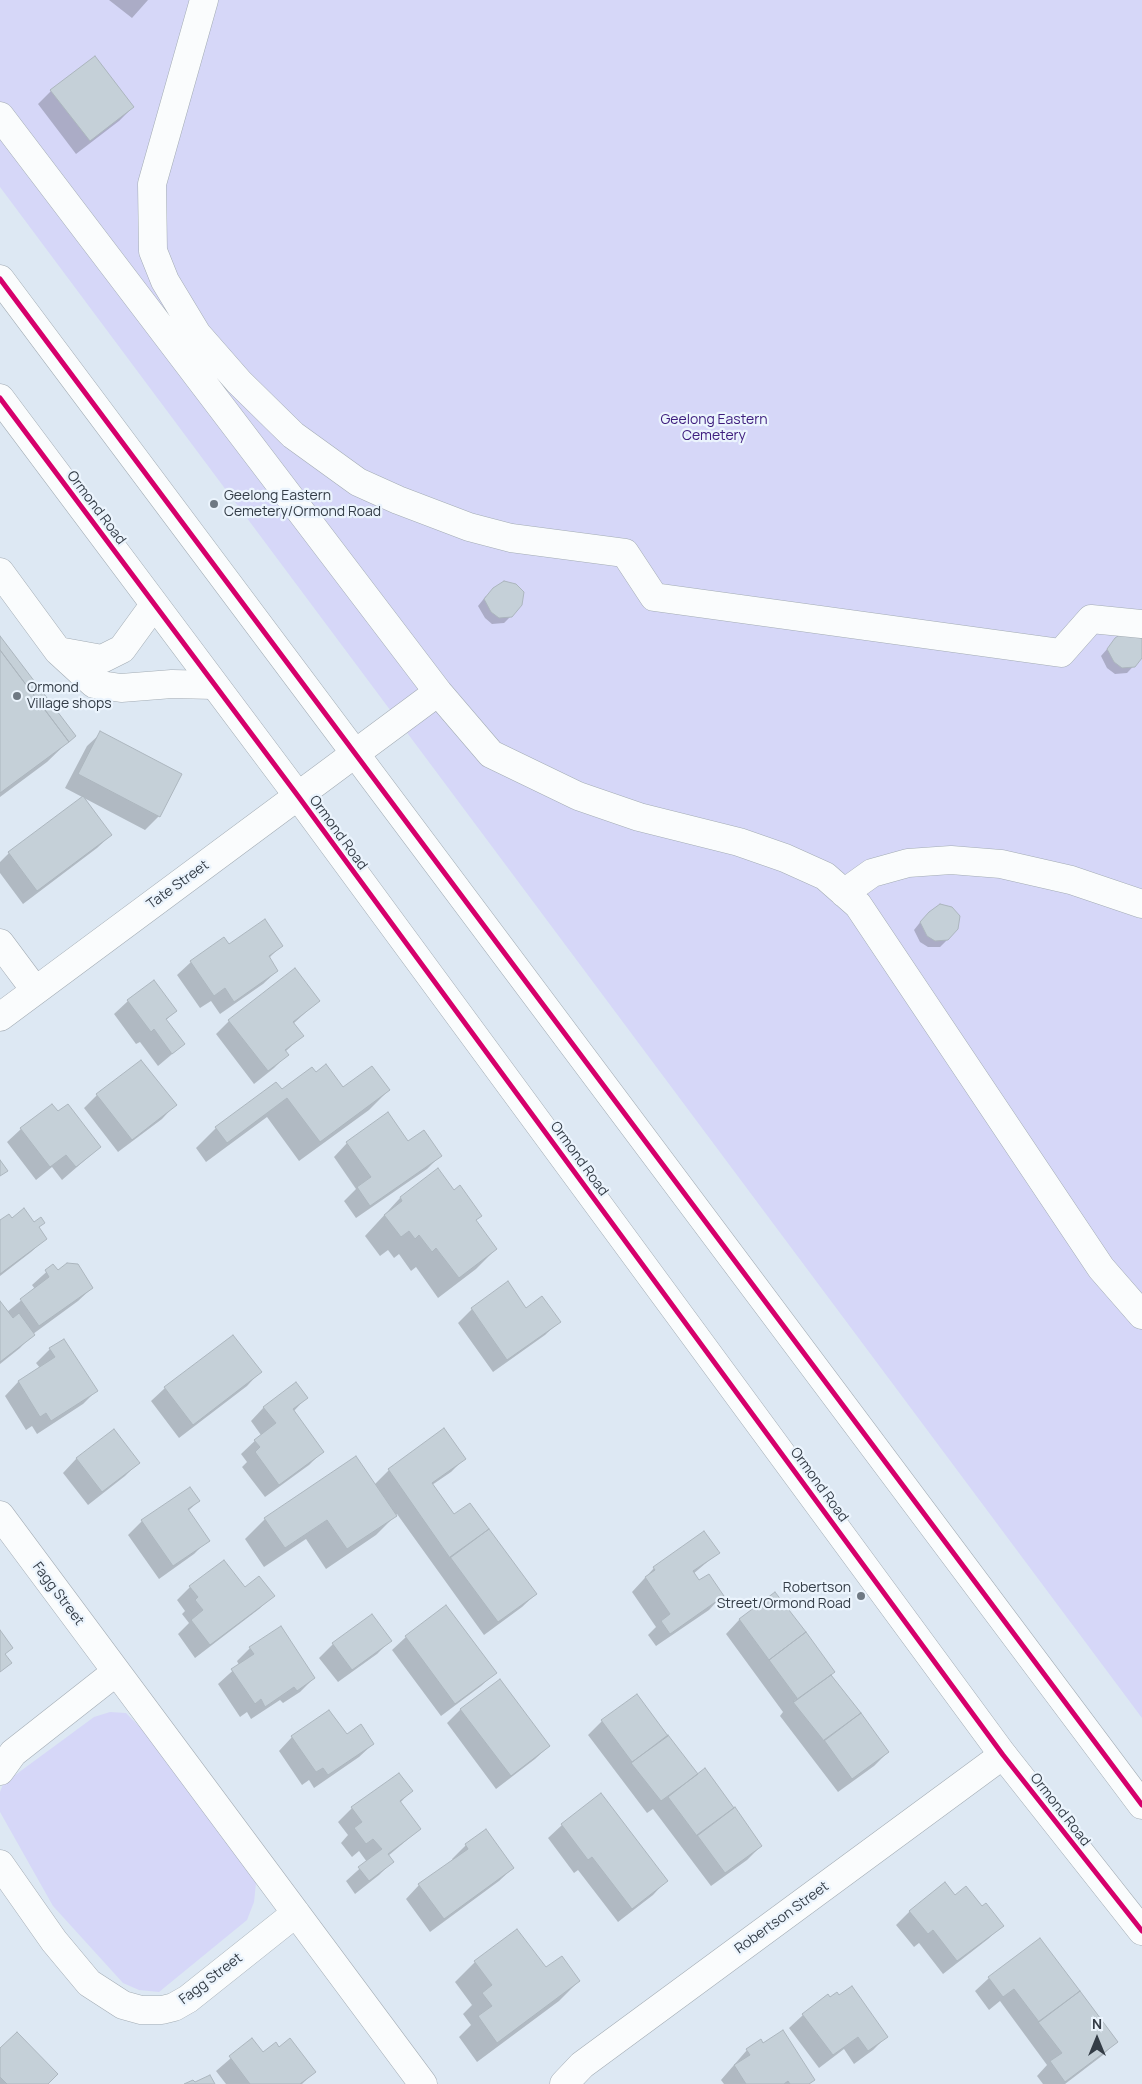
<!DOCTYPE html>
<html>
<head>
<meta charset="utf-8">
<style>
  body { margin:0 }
  #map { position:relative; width:1142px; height:2084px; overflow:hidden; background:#dde8f3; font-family:Manrope,sans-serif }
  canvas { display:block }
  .north { position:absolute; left:1072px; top:2014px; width:50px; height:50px; -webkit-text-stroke:4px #ebf4fd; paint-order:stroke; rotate:0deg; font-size:14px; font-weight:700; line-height:20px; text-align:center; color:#343d47 }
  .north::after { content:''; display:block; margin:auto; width:18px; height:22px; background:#343d47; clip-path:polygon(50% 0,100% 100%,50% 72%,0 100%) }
</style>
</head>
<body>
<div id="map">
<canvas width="1142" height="2084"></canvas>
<div class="north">N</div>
</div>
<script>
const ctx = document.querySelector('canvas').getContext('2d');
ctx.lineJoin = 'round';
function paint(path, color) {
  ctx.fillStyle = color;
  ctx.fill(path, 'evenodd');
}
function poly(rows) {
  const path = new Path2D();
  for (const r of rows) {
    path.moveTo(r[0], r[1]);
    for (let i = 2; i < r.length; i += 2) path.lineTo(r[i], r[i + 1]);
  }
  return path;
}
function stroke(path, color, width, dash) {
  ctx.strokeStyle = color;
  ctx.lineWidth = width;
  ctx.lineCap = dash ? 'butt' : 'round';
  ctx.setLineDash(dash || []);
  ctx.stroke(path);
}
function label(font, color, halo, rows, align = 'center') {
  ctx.font = font + ' Manrope,sans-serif';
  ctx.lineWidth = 4.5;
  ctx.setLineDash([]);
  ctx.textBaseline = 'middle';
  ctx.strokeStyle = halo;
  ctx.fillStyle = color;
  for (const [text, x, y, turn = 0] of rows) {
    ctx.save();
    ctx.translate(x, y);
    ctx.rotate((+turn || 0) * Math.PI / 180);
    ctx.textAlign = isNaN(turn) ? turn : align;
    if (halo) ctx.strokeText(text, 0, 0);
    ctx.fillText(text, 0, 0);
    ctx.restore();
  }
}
const green = poly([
  [0,0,1142,0,1142,1718,0,187],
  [110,1712,126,1713,140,1727,247,1865,256,1883,254,1902,247,1920,159,1992,139,1990,123,1983,53,1906,0,1812,0,1792,3,1784,94,1717]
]);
const shadow = poly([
  [109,0,148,0,132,18],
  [51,91,133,107,119,121,76,154,38,104],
  [486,596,511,616,504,623,492,624,485,618,478,606],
  [0,638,74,736,47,762,0,797],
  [1116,639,1142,639,1142,657,1127,673,1115,674,1107,668,1101,656],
  [101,733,159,816,145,830,65,788,87,746],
  [111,835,97,848,23,904,0,873,0,862,9,853],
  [922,920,947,940,940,947,928,947,920,942,914,930],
  [229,946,281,946,269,958,277,971,263,984,220,1014,211,1001,200,1008,177,975,191,962],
  [128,1001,176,1011,166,1020,184,1044,158,1066,140,1042,136,1044,114,1014],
  [318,1001,293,1024,302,1036,285,1052,287,1055,274,1068,254,1084,216,1034,229,1021],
  [343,1089,389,1090,369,1110,299,1161,267,1117,206,1162,196,1148,216,1128,281,1091],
  [97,1095,175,1105,162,1119,118,1152,84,1108],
  [58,1113,100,1147,62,1180,52,1167,36,1180,7,1142,21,1129],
  [347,1143,408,1143,440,1156,427,1169,356,1218,344,1201,356,1189,334,1157],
  [454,1191,481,1215,475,1221,496,1249,476,1269,438,1298,416,1267,411,1271,399,1254,394,1258,388,1250,380,1256,365,1236,400,1198],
  [11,1220,38,1228,45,1239,31,1252,0,1276,0,1222],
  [53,1266,58,1272,92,1288,78,1301,33,1334,20,1348,0,1364,0,1303,7,1312,35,1289,32,1285],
  [507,1283,526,1310,559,1322,545,1335,493,1372,458,1323,472,1309],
  [64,1341,96,1391,83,1404,37,1434,32,1426,26,1430,5,1396,18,1382,40,1368,36,1363,50,1349],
  [260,1372,247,1386,179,1438,151,1401,165,1388],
  [306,1398,293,1412,323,1451,309,1465,265,1497,242,1467,247,1462,241,1454,261,1435,251,1421,264,1407],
  [444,1430,464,1459,451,1472,432,1485,454,1516,536,1594,522,1607,484,1635,397,1514,376,1535,326,1569,306,1539,264,1567,245,1539,265,1519,356,1457,374,1485,389,1470],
  [113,1431,138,1463,125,1476,88,1505,63,1473,76,1459],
  [190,1488,199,1501,188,1511,208,1540,194,1554,159,1579,128,1535,142,1521],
  [718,1553,693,1574,699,1582,722,1596,709,1610,656,1646,648,1635,656,1627,632,1592,654,1568],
  [190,1587,244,1589,273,1596,259,1609,195,1658,178,1634,189,1623,182,1614,185,1611,177,1600],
  [775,1593,830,1674,888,1752,874,1766,838,1792,780,1716,783,1712,726,1634,739,1620],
  [446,1607,495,1673,481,1686,441,1716,392,1650,406,1637],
  [390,1641,377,1654,338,1682,319,1658,333,1644],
  [250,1648,314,1678,300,1692,283,1703,280,1700,251,1719,247,1712,240,1717,218,1684,239,1665,237,1661],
  [500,1680,549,1746,535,1759,496,1789,447,1723,460,1710],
  [637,1695,698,1776,761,1846,747,1860,711,1886,653,1809,647,1813,588,1735,602,1721],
  [346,1736,373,1744,359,1757,314,1788,309,1780,302,1785,279,1751,292,1737],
  [398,1775,411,1791,400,1803,420,1829,388,1856,392,1862,379,1875,355,1894,346,1881,367,1862,359,1851,352,1857,341,1843,348,1835,338,1822,352,1808],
  [562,1825,666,1881,653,1895,618,1922,578,1870,574,1873,548,1838],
  [485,1830,513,1868,499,1881,430,1932,406,1899,419,1885,453,1861,452,1859,466,1845],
  [955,1896,982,1908,1002,1926,988,1939,943,1974,919,1943,914,1947,896,1925,910,1911],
  [1040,1940,1117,2041,1103,2055,1065,2084,1043,2084,1037,2076,1047,2065,1000,2001,989,2010,975,1991,989,1978],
  [475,1962,546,1969,579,1981,559,2001,477,2062,459,2037,471,2025,463,2014,472,2005,455,1982],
  [803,2015,886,2037,873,2050,854,2064,844,2049,819,2068,789,2028],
  [252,2040,263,2053,279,2049,314,2072,302,2084,226,2084,216,2071],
  [763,2045,814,2079,809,2084,724,2084,721,2080,747,2050],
  [0,2050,47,2084,0,2084]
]);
const building = poly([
  [95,56,134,107,90,141,50,90,95,56],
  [504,581,516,584,524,592,522,605,512,617,499,618,491,612,484,599,493,588,504,581],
  [1127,630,1142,637,1142,658,1135,667,1122,668,1114,662,1107,649,1115,638,1127,630],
  [0,636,76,736,69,742,0,650,0,636],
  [0,650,69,742,0,793,0,650],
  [100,731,182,774,160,817,78,774,100,731],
  [83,796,112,835,37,891,8,852,83,796],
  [940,904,952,907,960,916,958,929,948,940,935,941,927,936,920,922,929,912,940,904],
  [265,919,283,946,269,956,278,971,234,1002,225,988,214,996,190,961,224,937,229,944,265,919],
  [295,968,320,1001,293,1022,304,1036,285,1050,289,1055,268,1071,228,1020,295,968],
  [154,980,177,1011,166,1019,185,1044,172,1054,154,1029,151,1032,127,1000,154,980],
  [141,1060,177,1105,132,1140,96,1094,141,1060],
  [326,1064,343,1087,372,1066,390,1090,320,1142,287,1098,227,1143,215,1127,276,1082,282,1089,312,1067,316,1072,326,1064],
  [52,1104,58,1111,68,1104,101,1147,76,1167,66,1155,50,1167,20,1128,52,1104],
  [388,1112,408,1141,424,1130,442,1156,370,1206,357,1187,371,1177,346,1142,388,1112],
  [0,1160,8,1171,0,1176,0,1160],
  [438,1168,454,1190,460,1185,482,1216,476,1220,497,1249,459,1278,436,1248,432,1252,419,1235,415,1239,409,1231,401,1237,384,1215,402,1201,400,1197,438,1168],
  [24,1208,34,1222,41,1217,45,1223,39,1227,47,1239,0,1274,0,1220,9,1214,12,1218,24,1208],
  [67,1263,78,1264,93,1288,39,1326,20,1299,49,1277,45,1270,53,1264,58,1270,67,1263],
  [508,1281,526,1308,542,1296,561,1322,507,1360,471,1308,508,1281],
  [0,1301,13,1318,19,1313,35,1335,0,1362,0,1301],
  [233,1335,262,1372,193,1425,164,1387,233,1335],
  [64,1339,98,1391,51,1421,46,1413,40,1417,18,1381,55,1357,49,1348,64,1339],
  [296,1382,308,1398,293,1409,324,1452,279,1485,255,1452,260,1447,254,1440,276,1423,263,1407,296,1382],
  [444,1428,466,1459,432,1483,454,1514,470,1503,489,1529,450,1558,388,1469,444,1428],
  [114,1429,140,1463,102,1492,76,1458,114,1429],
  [356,1456,397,1516,347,1549,327,1520,285,1548,264,1518,356,1456],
  [190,1487,200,1501,188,1509,210,1541,173,1566,141,1520,190,1487],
  [489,1529,537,1594,498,1622,450,1557,489,1529],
  [704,1531,720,1553,693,1571,699,1580,709,1574,724,1596,670,1634,661,1621,670,1614,645,1577,655,1570,653,1567,704,1531],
  [224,1560,245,1587,259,1576,275,1596,210,1645,191,1620,203,1610,195,1600,198,1597,189,1586,224,1560],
  [775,1592,806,1632,769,1660,739,1619,775,1592],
  [446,1605,497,1673,455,1704,405,1636,446,1605],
  [372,1614,392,1641,352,1670,332,1643,372,1614],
  [281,1626,315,1678,297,1691,294,1687,265,1707,261,1699,255,1704,231,1669,254,1654,249,1647,281,1626],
  [0,1630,13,1648,5,1654,12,1663,0,1672,0,1630],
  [806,1632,835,1672,794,1702,793,1701,797,1698,769,1660,806,1632],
  [831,1675,861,1713,824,1741,793,1702,831,1675],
  [500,1679,550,1746,511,1776,460,1709,500,1679],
  [637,1694,668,1736,632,1762,601,1720,637,1694],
  [329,1710,347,1734,361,1724,374,1744,328,1775,323,1768,316,1772,291,1736,329,1710],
  [861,1713,889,1752,852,1779,824,1740,861,1713],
  [668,1735,698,1774,661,1801,631,1763,668,1735],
  [705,1768,734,1808,697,1836,668,1797,705,1768],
  [399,1773,413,1791,400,1801,421,1829,388,1854,394,1862,369,1881,358,1867,382,1849,373,1839,366,1844,354,1828,362,1822,351,1807,399,1773],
  [601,1793,668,1881,632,1909,592,1857,588,1860,561,1824,601,1793],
  [735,1807,762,1846,725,1873,697,1835,735,1807],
  [486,1829,514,1868,444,1919,418,1884,468,1849,465,1844,486,1829],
  [945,1882,955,1895,966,1886,982,1906,986,1903,1004,1926,957,1961,933,1930,928,1934,909,1911,945,1882],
  [517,1929,546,1967,562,1956,580,1981,497,2043,478,2016,492,2006,482,1993,492,1985,474,1961,517,1929],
  [1040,1938,1080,1991,1039,2022,1014,1989,1003,1997,988,1977,1040,1938],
  [852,1986,888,2037,868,2051,858,2037,833,2055,802,2014,828,1994,830,1997,837,1992,839,1995,852,1986],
  [1080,1991,1118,2042,1065,2082,1050,2061,1062,2053,1038,2022,1080,1991],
  [783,2030,815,2080,809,2084,790,2084,788,2081,784,2084,746,2084,734,2065,750,2055,746,2049,761,2039,763,2043,783,2030],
  [17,2032,58,2074,48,2084,7,2084,0,2077,0,2048,17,2032],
  [252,2038,263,2052,276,2042,279,2047,290,2038,316,2072,300,2084,250,2084,229,2056,252,2038],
  [210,2075,215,2084,184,2084,193,2080,195,2082,210,2075]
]);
const minor = poly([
  [204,0,152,184,153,251,165,281,197,334,239,382,293,435,358,482,398,500,469,527,511,538,625,553,654,597,1061,653,1091,619,1142,624],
  [0,116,438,692],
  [0,572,58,651,94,684,121,688,172,684,214,685],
  [58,651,102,659,122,649,154,605],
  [844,893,872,873,908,863,951,860,1001,864,1071,880,1142,904],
  [0,943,35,990],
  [0,1017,438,692,491,754,578,796,639,817,739,842,785,858,825,876,858,905,1101,1268,1142,1315],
  [0,1515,423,2084],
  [0,1771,13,1753,116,1672],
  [0,1864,54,1941,89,1983,123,2005,141,2010,162,2010,174,2007,188,1999,296,1913],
  [564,2084,582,2065,1003,1755]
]);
const highway = poly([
  [0,279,1142,1805],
  [0,398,298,796,1003,1755,1142,1931]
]);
const cycleway = poly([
  [0,279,1142,1805],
  [0,398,298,796,1003,1755,1142,1931]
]);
const markers = [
  [214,504,5,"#6f7983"],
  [17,696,5,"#6f7983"],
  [861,1596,5,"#6f7983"]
];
const parkNames = [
  ["Geelong Eastern",714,420],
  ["Cemetery",714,436]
];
const poiNames = [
  ["Geelong Eastern",224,496],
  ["Cemetery/Ormond Road",224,512],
  ["Ormond",27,688],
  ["Village shops",27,704],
  ["Robertson",851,1588,"right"],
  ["Street/Ormond Road",851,1604,"right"]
];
const streetNames = [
  ["Ormond Road",96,508,53],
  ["Ormond Road",338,833,54],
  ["Tate Street",178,885,-36],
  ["Ormond Road",579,1159,54],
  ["Ormond Road",819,1485,54],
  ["Fagg Street",58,1594,53],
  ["Ormond Road",1060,1810,52],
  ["Robertson Street",782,1918,-36],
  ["Fagg Street",211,1979,-37]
];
paint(green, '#d6d7f8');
paint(shadow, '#0003');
paint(building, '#c5d0d8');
stroke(building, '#acb6be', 1);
stroke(minor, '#a3acb4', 29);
stroke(highway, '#a3acb4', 29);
stroke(minor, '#fafcfd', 28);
stroke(highway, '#fafcfd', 28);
stroke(cycleway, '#d6006c', 5);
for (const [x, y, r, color] of markers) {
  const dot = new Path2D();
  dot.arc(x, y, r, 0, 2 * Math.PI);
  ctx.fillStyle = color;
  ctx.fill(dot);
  stroke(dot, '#ebf4fd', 2);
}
label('14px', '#3d1c7d', '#ebf4fd', parkNames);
label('14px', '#343d47', '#ebf4fd', poiNames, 'left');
label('14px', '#343d47', '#ebf4fd', streetNames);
</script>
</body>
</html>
